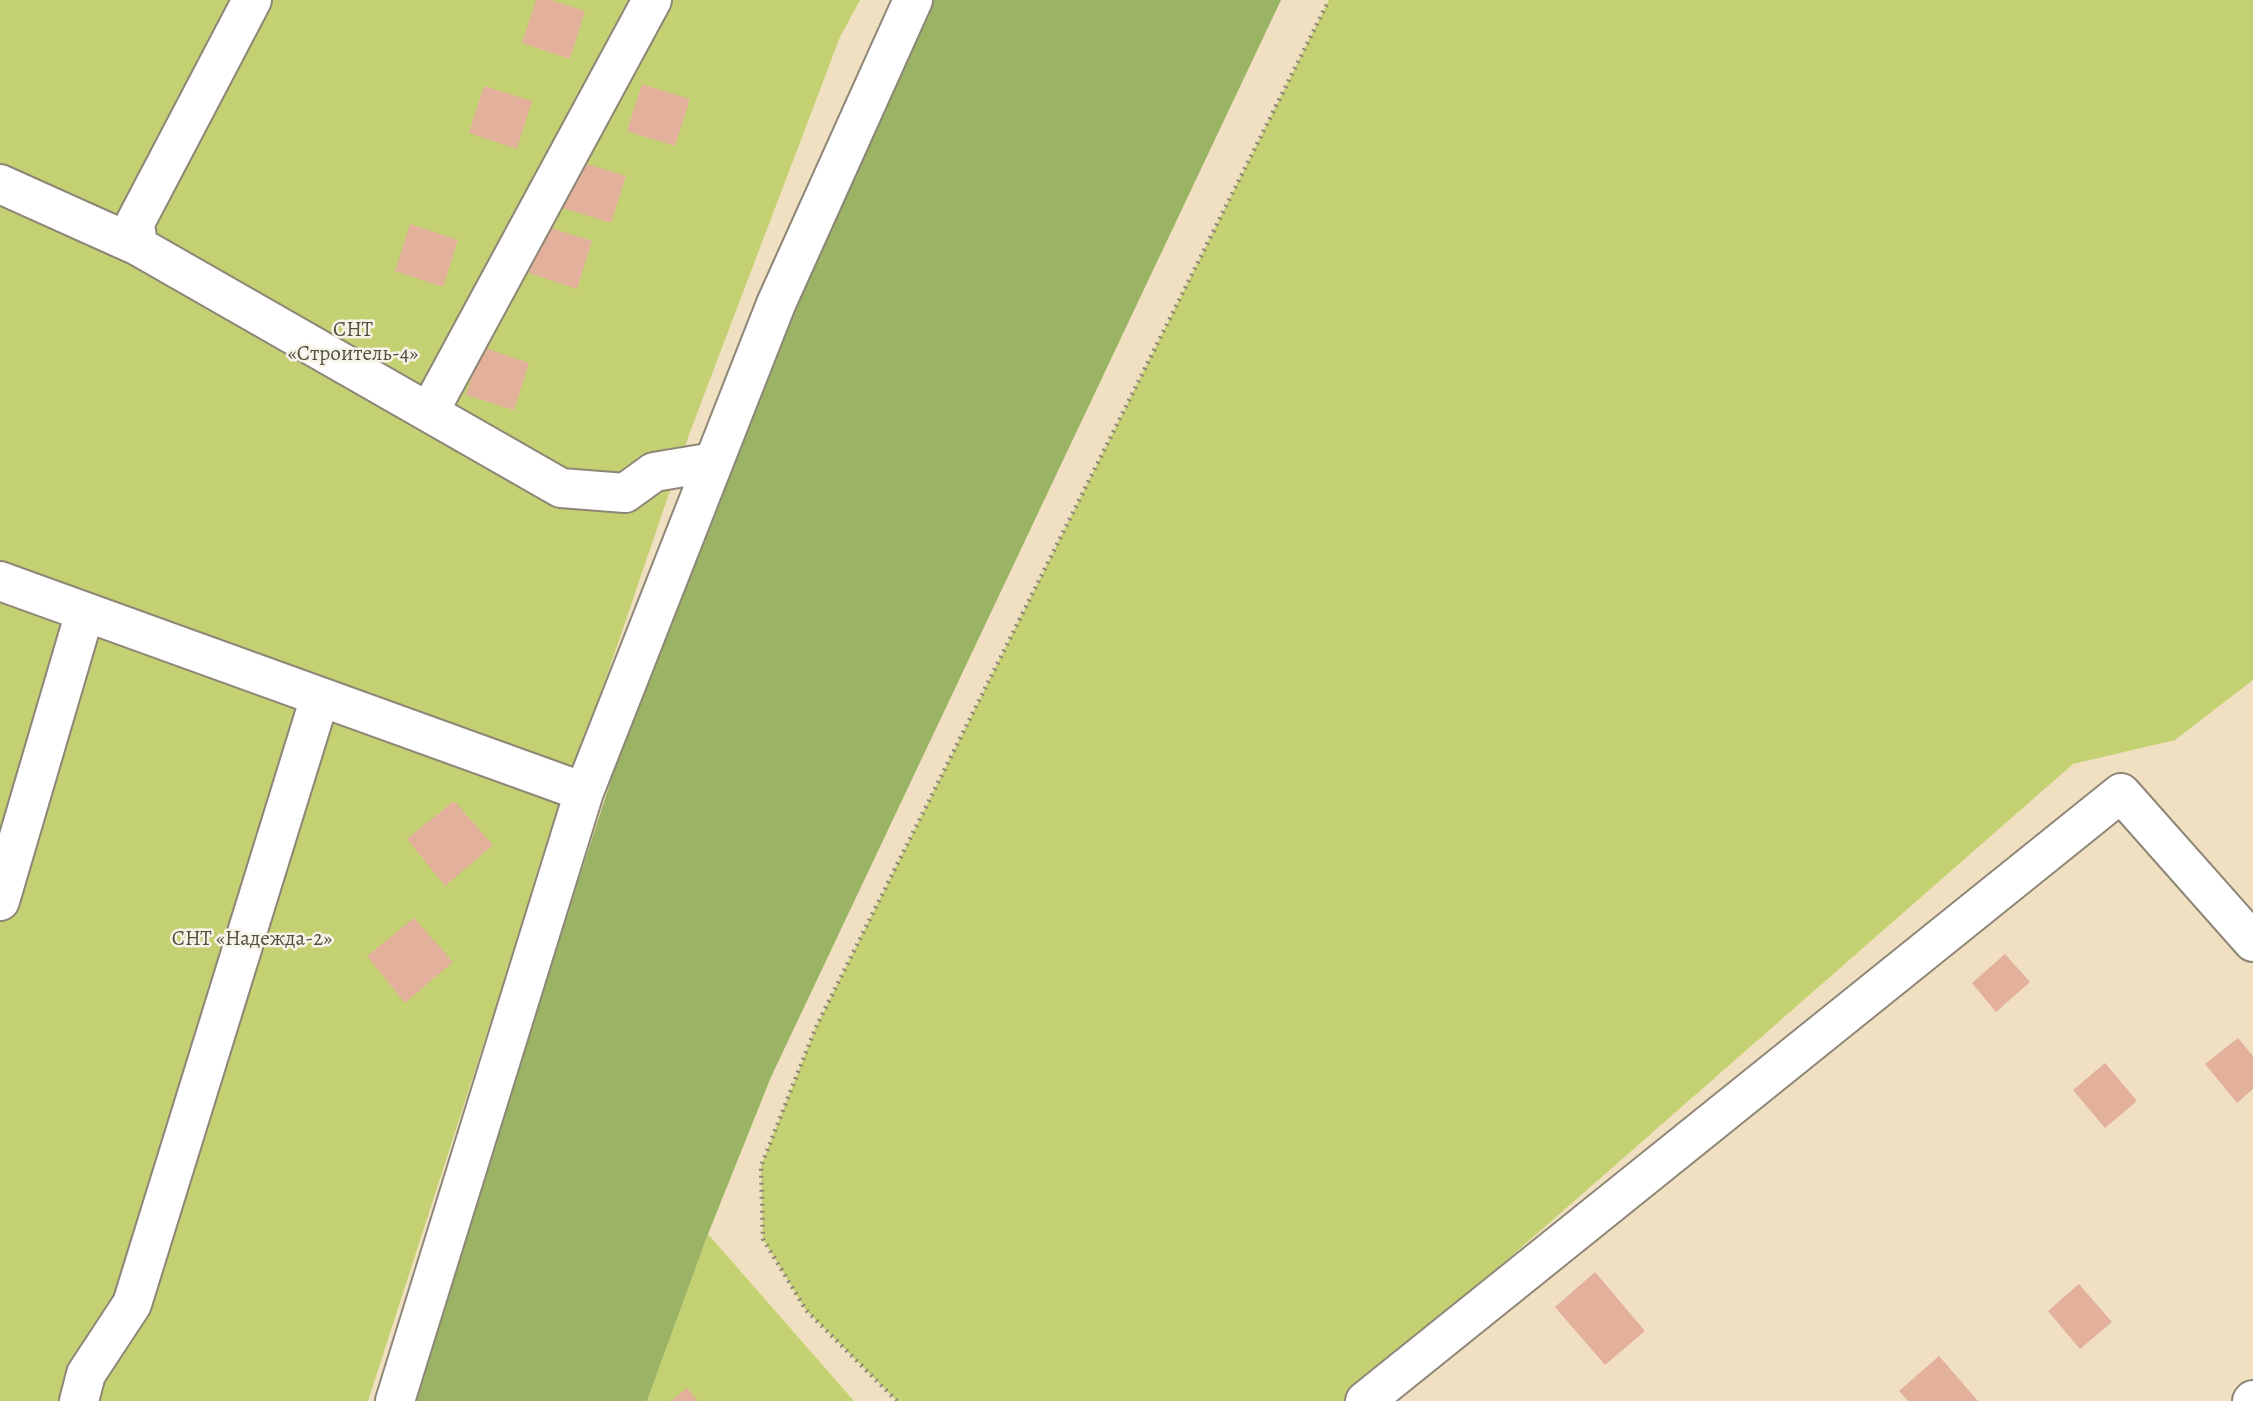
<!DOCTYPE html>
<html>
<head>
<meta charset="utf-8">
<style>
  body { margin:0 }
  canvas { display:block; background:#f0e0c1 }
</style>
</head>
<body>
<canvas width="2253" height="1401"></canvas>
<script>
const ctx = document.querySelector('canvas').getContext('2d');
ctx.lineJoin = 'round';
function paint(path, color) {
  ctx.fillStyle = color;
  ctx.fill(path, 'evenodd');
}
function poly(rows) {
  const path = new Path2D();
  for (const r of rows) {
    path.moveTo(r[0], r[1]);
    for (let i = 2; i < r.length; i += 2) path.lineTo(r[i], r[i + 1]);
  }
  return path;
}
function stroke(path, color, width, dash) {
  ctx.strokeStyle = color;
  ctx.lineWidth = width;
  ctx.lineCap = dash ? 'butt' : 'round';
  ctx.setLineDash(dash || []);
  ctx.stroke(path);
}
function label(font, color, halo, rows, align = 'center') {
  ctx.font = font + ' Alegreya,serif';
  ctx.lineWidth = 5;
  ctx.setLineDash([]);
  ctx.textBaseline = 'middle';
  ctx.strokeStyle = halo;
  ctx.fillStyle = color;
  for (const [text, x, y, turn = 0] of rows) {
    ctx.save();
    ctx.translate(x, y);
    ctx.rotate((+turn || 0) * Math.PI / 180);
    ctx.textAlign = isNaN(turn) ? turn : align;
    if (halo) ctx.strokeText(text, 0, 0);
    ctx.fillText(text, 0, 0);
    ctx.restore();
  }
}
const green = poly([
  [0,0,860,0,840,37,690,432,528,907,368,1401,0,1401],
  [1329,0,2253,0,2253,680,2175,740,2073,764,1346,1401,897,1401,806,1310,763,1239,761,1166,816,1027],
  [708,1234,854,1401,647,1401]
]);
const forest = poly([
  [932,0,1281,0,771,1077,708,1234,647,1401,409,1401,641,688,812,257]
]);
const building = poly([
  [536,0,551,0,585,11,570,59,522,43],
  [642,84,690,99,675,146,627,131],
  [484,86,532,101,517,149,469,133],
  [578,161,626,176,611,223,563,208],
  [410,224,458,240,443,287,395,271],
  [545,226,592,241,577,289,529,273],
  [482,347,529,363,514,410,466,395],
  [454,801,493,845,445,886,407,839],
  [414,918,453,962,405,1003,367,956],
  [2005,954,2030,982,1996,1012,1972,983],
  [2238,1038,2253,1056,2253,1089,2237,1103,2205,1064],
  [2105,1063,2137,1101,2105,1128,2073,1090],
  [1595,1272,1645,1331,1605,1365,1555,1307],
  [2079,1284,2112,1322,2080,1349,2048,1311],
  [1939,1356,1978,1401,1908,1401,1899,1391],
  [687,1388,698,1401,671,1401]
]);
const path = poly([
  [897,1401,806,1310,763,1239,761,1166,816,1027,1329,0]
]);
const minor = poly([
  [252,0,135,223,138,246,561,488,625,493,654,472,714,462],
  [0,184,138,246],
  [429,412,652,0],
  [0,581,584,792],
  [0,901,85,612],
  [79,1401,86,1374,132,1304,320,697],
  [395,1401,584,792,776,304,913,0],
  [1365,1401,2121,793,2253,942],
  [2252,1401,2253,1400]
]);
const parkNames = [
  ["СНТ",353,331],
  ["«Строитель-4»",353,355],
  ["СНТ «Надежда-2»",252,940]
];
paint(green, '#c4d172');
paint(forest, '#9bb364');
paint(building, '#e2b09b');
stroke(minor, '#8e8676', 42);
stroke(path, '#8e8676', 4.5, [2, 5]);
stroke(minor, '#fff', 38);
label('21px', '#51543d', '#f7f3e8', parkNames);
</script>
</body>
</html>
